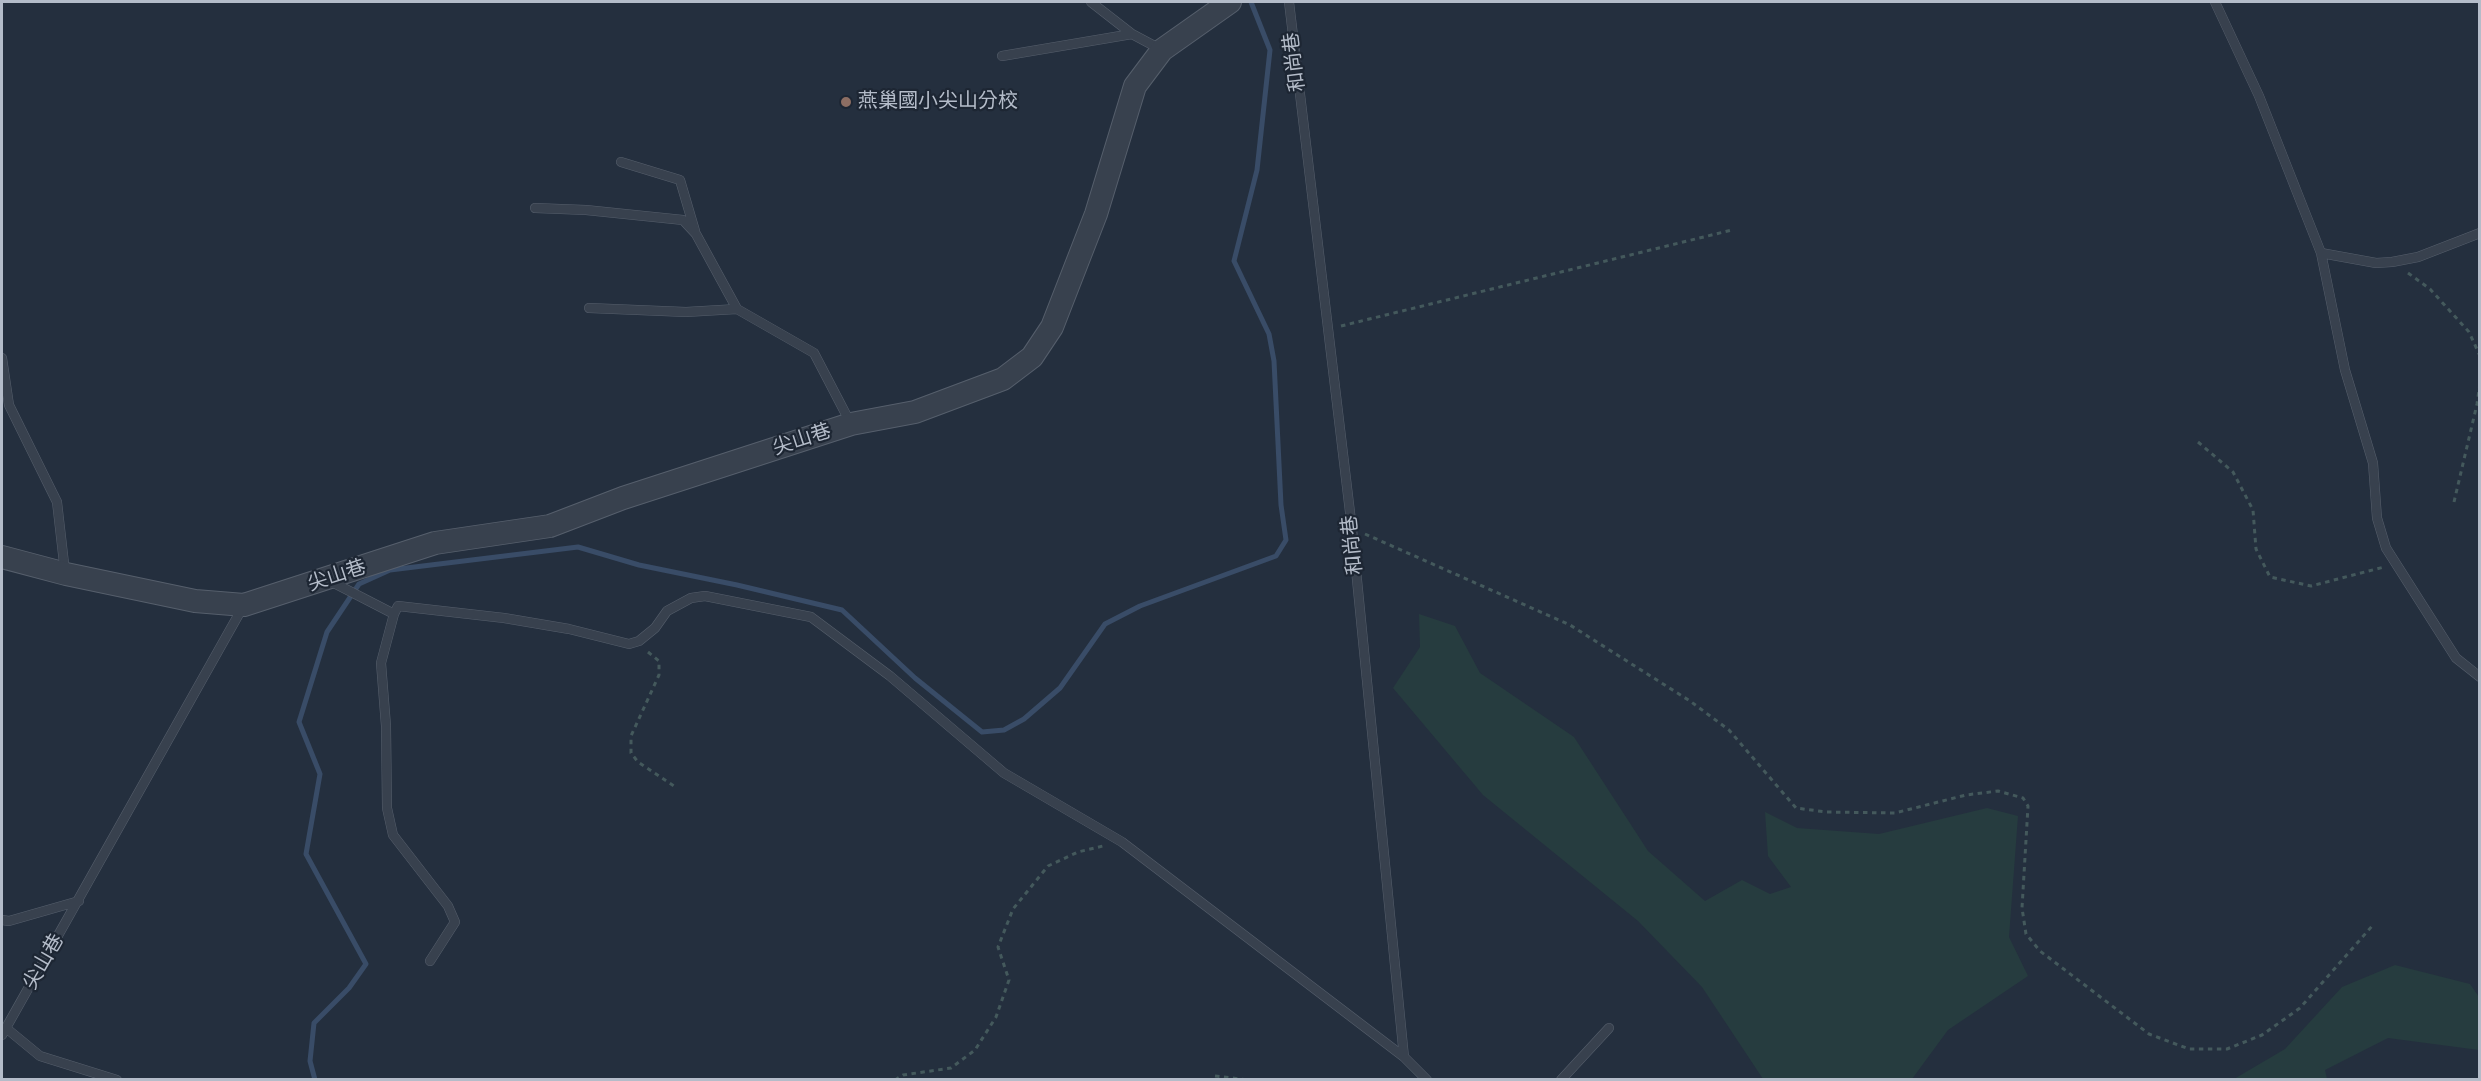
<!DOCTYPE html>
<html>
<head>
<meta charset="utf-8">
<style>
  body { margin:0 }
  #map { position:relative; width:2481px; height:1081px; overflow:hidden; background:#242f3e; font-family:"Space Grotesk",sans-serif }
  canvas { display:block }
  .frame { position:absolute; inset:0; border:3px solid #b4bcc9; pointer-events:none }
</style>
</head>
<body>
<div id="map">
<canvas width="2481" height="1081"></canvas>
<div class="frame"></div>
</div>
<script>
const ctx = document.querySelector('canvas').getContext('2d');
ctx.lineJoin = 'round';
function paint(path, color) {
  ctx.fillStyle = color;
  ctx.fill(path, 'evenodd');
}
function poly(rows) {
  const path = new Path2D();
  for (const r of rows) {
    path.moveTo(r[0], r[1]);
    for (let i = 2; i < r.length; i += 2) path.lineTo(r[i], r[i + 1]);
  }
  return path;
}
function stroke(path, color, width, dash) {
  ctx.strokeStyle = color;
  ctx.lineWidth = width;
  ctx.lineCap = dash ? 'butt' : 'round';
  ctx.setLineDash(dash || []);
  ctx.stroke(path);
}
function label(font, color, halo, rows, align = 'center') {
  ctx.font = font + ' "Space Grotesk","Noto Sans TC",sans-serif';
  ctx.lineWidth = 4.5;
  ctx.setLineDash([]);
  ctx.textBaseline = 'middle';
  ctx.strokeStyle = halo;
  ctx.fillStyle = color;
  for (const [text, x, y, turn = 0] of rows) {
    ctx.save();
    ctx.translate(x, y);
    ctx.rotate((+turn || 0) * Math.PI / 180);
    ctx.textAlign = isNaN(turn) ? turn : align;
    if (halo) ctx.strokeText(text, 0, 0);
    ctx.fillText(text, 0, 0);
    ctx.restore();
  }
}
const green = poly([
  [1419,614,1455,626,1480,673,1574,737,1648,851,1705,901,1742,880,1770,894,1791,887,1768,856,1765,812,1797,828,1879,834,1987,808,2018,816,2009,937,2028,976,1948,1030,1912,1079,1763,1079,1702,987,1638,921,1483,795,1393,688,1420,647],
  [2395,965,2470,984,2479,997,2479,1050,2388,1038,2325,1070,2327,1079,2234,1079,2285,1049,2342,987]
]);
const stream = poly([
  [315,1080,310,1061,314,1023,349,988,366,964,306,854,320,774,299,722,327,632,359,584,390,570,578,547,639,565,737,585,842,610,915,678,982,732,1004,730,1024,719,1060,688,1105,624,1140,606,1276,556,1286,540,1281,505,1274,361,1269,334,1234,261,1257,170,1270,50,1251,2]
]);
const path = poly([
  [2408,273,2430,289,2469,332,2480,356],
  [1341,326,1732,230],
  [2198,442,2233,472,2253,510,2256,549,2270,577,2311,586,2384,567],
  [2454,502,2477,404,2480,383],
  [1365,534,1570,625,1690,701,1729,730,1796,808,1826,812,1895,813,1966,795,1998,791,2023,798,2028,806,2022,908,2026,934,2040,951,2149,1034,2189,1049,2227,1049,2262,1035,2300,1008,2373,925],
  [648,652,659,661,659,675,631,736,631,753,638,762,674,786],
  [1215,1076,1249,1080],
  [895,1080,903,1075,951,1068,975,1050,996,1017,1009,980,998,947,1013,909,1048,866,1078,852,1103,846]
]);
const service = poly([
  [1091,2,1132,34,1162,50],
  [1289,2,1352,529,1404,1057,1427,1080],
  [2215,2,2259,96,2321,253,2345,370,2373,463,2377,518,2386,548,2456,658,2480,677],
  [1002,56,1132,34],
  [621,162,680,180,695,231],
  [535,208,586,210,683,220,696,234,737,309,814,353,851,424],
  [2321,253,2376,263,2392,262,2418,257,2480,233],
  [589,308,686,312,737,309],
  [2,358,9,405,57,502,65,572],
  [330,581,394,614,381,663,386,726,387,808,393,835,448,906,455,922,430,961],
  [394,614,398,606,504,618,569,629,629,644,639,641,655,628,667,611,691,598,705,596,811,617,890,676,1004,773,1122,842,1404,1057],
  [2,920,9,921,79,901],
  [6,1028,40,1056,117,1080],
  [2,1035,244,605],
  [1561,1080,1609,1028]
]);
const tertiary = poly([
  [2,557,66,574,195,601,244,605,435,543,550,526,623,498,851,424,915,412,1003,379,1032,357,1052,327,1096,214,1135,86,1162,50,1230,2]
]);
const markers = [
  [846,102,6,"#8d6e63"]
];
const streetNames = [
  ["和尚巷",1295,62,-97],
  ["尖山巷",802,440,-18],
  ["和尚巷",1353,545,-96],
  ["尖山巷",337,576,-18],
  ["尖山巷",44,962,-60]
];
const poiNames = [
  ["燕巢國小尖山分校",858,102]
];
paint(green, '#263c3f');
stroke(stream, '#394c67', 5);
stroke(service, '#565f6c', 10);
stroke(tertiary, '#565f6c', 24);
stroke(path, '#44595c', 3, [4.5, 4.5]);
stroke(service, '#38414e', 9);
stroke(tertiary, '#38414e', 22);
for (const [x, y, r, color] of markers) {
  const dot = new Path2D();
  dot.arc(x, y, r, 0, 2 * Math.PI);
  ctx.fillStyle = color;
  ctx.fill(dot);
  stroke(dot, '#1d2633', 2);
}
label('20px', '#b4bcc9', '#1d2633', streetNames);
label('20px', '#b4bcc9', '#1d2633', poiNames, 'left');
</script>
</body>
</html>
